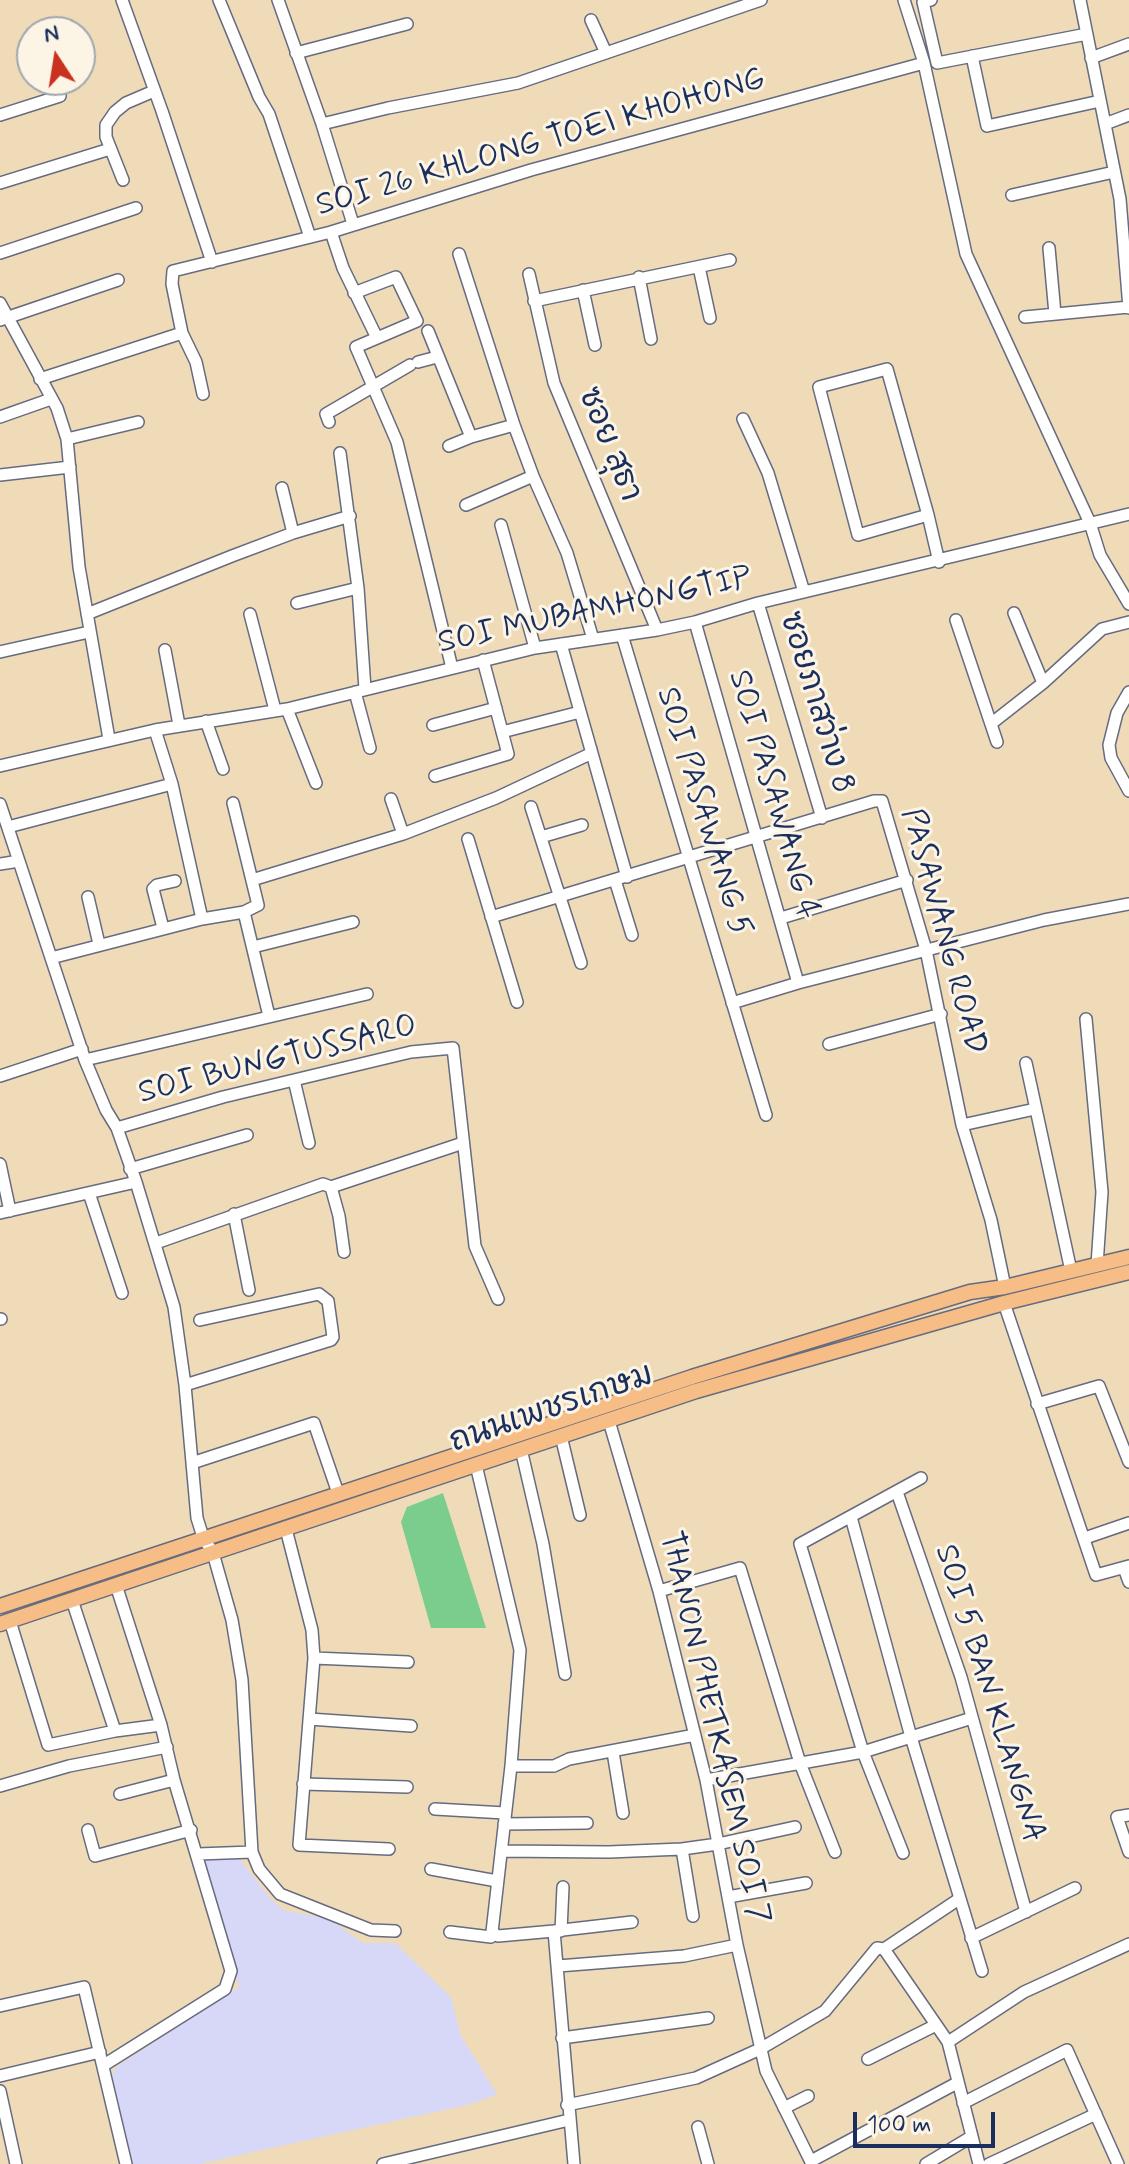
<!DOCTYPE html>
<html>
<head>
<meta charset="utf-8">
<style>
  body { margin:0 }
  #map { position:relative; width:1129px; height:2164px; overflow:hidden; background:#f0dbb9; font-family:Mynerve,sans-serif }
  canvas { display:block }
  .north { position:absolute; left:16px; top:16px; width:80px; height:80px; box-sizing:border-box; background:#fcf5e5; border:2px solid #a2a6af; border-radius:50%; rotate:348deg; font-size:22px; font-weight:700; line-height:32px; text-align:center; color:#1b2f5e }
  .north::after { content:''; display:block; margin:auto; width:28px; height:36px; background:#c8321e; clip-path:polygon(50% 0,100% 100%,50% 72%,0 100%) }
  .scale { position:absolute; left:853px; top:2112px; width:142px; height:36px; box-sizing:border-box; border:4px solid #1b2f5e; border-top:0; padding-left:10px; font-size:24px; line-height:28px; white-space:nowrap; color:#1b2f5e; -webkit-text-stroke:6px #fcf5e5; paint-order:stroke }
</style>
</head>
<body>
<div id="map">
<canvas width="1129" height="2164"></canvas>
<div class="north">N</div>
<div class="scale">100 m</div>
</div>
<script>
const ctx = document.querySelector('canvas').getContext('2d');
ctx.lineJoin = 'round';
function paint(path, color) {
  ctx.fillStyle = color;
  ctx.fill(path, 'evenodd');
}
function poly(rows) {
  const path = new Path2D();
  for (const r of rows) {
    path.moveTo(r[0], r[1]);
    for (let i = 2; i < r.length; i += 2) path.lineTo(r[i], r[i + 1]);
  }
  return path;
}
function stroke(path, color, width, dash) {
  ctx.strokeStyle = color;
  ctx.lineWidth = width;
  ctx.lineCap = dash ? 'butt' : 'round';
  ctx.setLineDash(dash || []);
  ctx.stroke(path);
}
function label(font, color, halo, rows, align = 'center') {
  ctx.font = font + ' Mynerve,"Playpen Sans Thai",sans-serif';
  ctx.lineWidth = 6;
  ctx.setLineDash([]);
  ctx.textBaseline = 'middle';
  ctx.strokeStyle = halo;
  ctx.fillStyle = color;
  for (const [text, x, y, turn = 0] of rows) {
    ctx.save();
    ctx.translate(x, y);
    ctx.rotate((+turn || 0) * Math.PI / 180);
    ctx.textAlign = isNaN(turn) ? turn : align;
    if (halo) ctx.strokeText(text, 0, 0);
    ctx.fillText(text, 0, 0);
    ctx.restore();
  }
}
const built = poly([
  [238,1857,269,1897,283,1910,330,1919,363,1943,395,1943,451,1997,461,2036,497,2094,471,2104,199,2164,130,2164,111,2077,116,2067,239,1987,203,1859]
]);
const green = poly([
  [443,1493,486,1628,431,1628,401,1522,407,1507]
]);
const minor = poly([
  [122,0,162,111,212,262],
  [219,0,259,97,269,114,310,237],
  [278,0,322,124,353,224],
  [904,0,924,63,966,254,1090,523,1100,555,1129,604],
  [931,0,923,2,937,63,1087,34],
  [1080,0,1120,199,1129,308],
  [591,20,606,53],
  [296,53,407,24],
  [972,56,987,126,1100,101],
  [1091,58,1129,44],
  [0,115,60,96],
  [322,124,388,108,518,83,761,0],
  [1105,124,1129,115],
  [123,180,106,137,106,125,115,112,126,103,154,91],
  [0,183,110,149],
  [1012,195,1114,172],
  [331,232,343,268,377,338],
  [1049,248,1055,314],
  [0,253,136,208],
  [459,254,514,425,533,476,567,553,593,639],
  [699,267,710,318],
  [529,274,554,383,657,630],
  [639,277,651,339],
  [583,290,595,345],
  [354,293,396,277,417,321,356,347,397,442,452,668],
  [534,301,730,260],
  [0,303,57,408,67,439,79,567,109,739],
  [1025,317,1129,307],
  [0,320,118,280],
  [428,331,471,437],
  [182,333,196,362,203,394],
  [418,362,437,357],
  [40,379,182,333,172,284,173,271,331,232,531,170,924,63],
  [0,417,51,399],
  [743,419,768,473,804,592],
  [329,422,326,414,410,365],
  [67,439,138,422],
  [449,446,471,437,514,425],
  [340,453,358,588,365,689],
  [0,475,70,467],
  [282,488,293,533],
  [466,505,533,476],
  [928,515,858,535,819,387,887,369,928,515,939,562],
  [501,525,535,648],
  [297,603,358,588],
  [758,603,822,818],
  [1014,613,1043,683],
  [87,614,232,556,293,533,350,516],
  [250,614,275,710],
  [956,620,997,742],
  [695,622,798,983],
  [622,635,766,1115],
  [561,644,627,877],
  [165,650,179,725],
  [0,652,89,632],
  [355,692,370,748],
  [1129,692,1117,713,1109,745,1111,758,1129,791],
  [287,709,316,783],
  [206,721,223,769],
  [992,723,1043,683,1102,629,1129,622],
  [433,725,496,708],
  [155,730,172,784,202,919],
  [502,732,580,712],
  [0,766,155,730,287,709,535,648,657,630,695,622,758,603,1129,514],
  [435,776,508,754,483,660],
  [391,799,403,834],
  [0,804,85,1060,106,1110,117,1128,136,1182,174,1307,185,1385,197,1518,203,1537,213,1553,232,1620,242,1680,252,1852,198,1854],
  [531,807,581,963],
  [8,827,172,784],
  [541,837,582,825],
  [468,839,517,1002],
  [0,864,19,861],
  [252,880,403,834,496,798,590,754,591,749],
  [615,880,632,935],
  [88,897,99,944],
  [244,912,269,1016],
  [491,917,874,801,882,801,926,950,962,1125,991,1220,1005,1287],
  [781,918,907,880],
  [163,928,153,889,157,885,175,881],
  [253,947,353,922],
  [51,958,202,919,244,912,258,905,233,803],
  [732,1003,798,983,1044,920,1129,904],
  [1086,1019,1102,1192,1097,1265],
  [829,1044,941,1014],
  [85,1060,367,994],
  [1026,1063,1071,1271],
  [0,1076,82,1049],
  [294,1080,309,1143],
  [962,1125,1035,1109],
  [117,1128,223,1097,411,1052,453,1048,475,1246,498,1299],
  [0,1164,10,1211],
  [130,1169,247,1135],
  [331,1187,339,1216,344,1252],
  [89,1193,122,1293],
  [0,1213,136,1182],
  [234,1214,249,1290],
  [156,1243,323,1184,331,1187,463,1143],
  [1004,1303,1096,1575,1129,1566],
  [0,1319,1,1319],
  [185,1385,331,1340,333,1337,328,1301,319,1294,200,1320],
  [1037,1404,1099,1386,1129,1462],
  [609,1421,659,1591,706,1780,737,1945,766,2071,812,2164],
  [561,1436,580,1515],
  [521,1449,543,1544,565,1674],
  [192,1463,314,1423,338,1493],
  [476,1465,520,1650,511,1766,492,1932,498,1936,554,1931,574,2164],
  [897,1492,961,1677,1026,1912],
  [851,1517,911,1737,982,1971],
  [286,1529,312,1630,314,1658,299,1845,389,1849],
  [1085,1538,1129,1523],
  [1124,1568,1129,1582],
  [659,1591,740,1568,800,1763,835,1852],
  [72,1600,115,1731],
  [10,1621,48,1745,115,1731,161,1725],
  [314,1658,408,1662],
  [309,1719,411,1726],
  [613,1752,623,1813],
  [511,1766,554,1766,569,1759,695,1735],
  [706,1780,863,1752,972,1718],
  [303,1784,407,1787],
  [0,1786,69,1766,167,1747],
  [120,1794,174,1780],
  [435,1809,505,1813],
  [1129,1815,1117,1817,1129,1852],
  [504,1824,587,1823],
  [88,1830,95,1856,191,1830],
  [682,1849,693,1916],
  [501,1851,609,1852,682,1849,718,1844,795,1827],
  [252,1852,259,1869,280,1894,371,1930,395,1931],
  [903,1853,863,1752,800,1544,921,1478],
  [431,1869,497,1881],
  [728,1897,806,1883],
  [554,1931,632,1922],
  [561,1931,563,1887],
  [450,1932,491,1937],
  [971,1938,1075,1888],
  [884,1949,948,2042,979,2164],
  [558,1966,684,1956,737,1945],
  [0,2006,84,1987,126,2164],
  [562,2038,708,2018],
  [948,2042,1024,1992,1129,1944],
  [868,2059,936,2025],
  [104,2065,225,1989,231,1971,174,1780,161,1725,116,1585],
  [0,2076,100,2052],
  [0,2091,16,2164],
  [963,2103,1067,2050,1118,2164],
  [567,2105,696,2078,760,2049,825,2011,877,1948,884,1949,959,1899],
  [784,2108,808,2096],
  [698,2127,708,2164],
  [811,2161,957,2083],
  [383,2164,569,2120],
  [926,2164,971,2137],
  [989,2164,1096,2114]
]);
const major = poly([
  [0,1606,692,1377,970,1292,1005,1287,1129,1257],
  [0,1624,696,1391,1004,1303,1129,1272]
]);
const streetNames = [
  ["SOI 26 KHLONG TOEI KHOHONG",541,144,-16],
  ["ซอย สุธา",608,445,68],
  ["SOI MUBAMHONGTIP",595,612,-12],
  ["ซอยภาสว่าง 8",815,703,73],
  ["SOI PASAWANG 4",772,795,74],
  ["SOI PASAWANG 5",702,812,73],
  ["PASAWANG ROAD",942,932,75],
  ["SOI BUNGTUSSARO",278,1061,-14],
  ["ถนนเพชรเกษม",552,1410,-19],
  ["SOI 5 BAN KLANGNA",988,1694,73],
  ["THANON PHETKASEM SOI 7",713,1728,77]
];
paint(built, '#d7d7f8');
paint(green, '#7bcd8e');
stroke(minor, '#666b7e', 14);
stroke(major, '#666b7e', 17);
stroke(minor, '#fff', 11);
stroke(major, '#f6be86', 14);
label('32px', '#1b2f5e', '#fcf5e5', streetNames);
</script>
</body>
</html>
